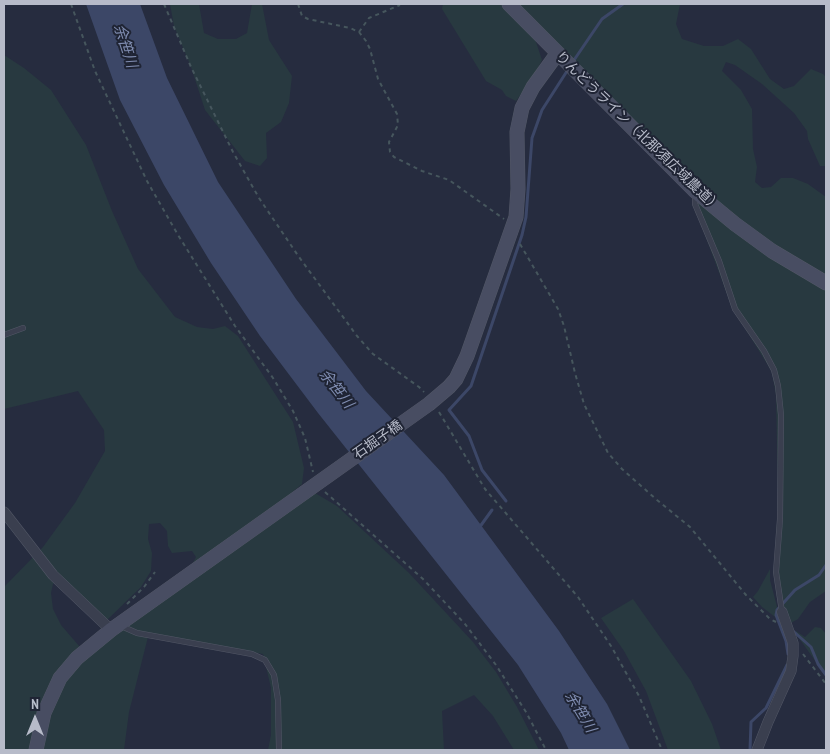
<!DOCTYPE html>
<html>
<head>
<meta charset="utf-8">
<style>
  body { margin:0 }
  #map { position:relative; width:830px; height:754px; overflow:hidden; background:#262c3f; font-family:"PT Sans Narrow",sans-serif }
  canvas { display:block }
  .frame { position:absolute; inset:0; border:5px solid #b7bbc9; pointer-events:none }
  .north { position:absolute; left:10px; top:694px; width:50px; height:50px; -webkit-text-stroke:4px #1f2434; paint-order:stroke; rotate:0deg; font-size:14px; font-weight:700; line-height:20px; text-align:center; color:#b7bbc9 }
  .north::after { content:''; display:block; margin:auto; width:18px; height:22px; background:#b7bbc9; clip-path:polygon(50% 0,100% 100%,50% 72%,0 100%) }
</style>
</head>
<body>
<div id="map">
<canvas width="830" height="754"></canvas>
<div class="frame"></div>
<div class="north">N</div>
</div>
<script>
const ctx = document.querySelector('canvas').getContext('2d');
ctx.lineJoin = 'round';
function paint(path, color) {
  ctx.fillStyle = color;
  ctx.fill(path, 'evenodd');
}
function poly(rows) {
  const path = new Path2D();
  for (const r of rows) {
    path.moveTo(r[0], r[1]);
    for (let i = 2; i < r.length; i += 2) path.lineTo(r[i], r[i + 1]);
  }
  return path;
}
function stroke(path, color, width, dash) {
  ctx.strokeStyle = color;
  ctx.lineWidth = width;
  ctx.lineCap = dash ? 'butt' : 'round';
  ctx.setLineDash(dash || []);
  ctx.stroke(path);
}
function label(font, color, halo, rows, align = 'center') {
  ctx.font = font + ' "PT Sans Narrow","Noto Sans JP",sans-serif';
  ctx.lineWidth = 4;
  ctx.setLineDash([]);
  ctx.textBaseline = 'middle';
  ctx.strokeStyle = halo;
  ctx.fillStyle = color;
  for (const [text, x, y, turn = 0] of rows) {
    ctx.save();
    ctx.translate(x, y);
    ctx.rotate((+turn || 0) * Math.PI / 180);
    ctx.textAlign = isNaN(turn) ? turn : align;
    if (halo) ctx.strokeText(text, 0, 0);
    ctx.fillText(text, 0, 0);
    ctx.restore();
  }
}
const green = poly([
  [170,4,199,4,204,33,218,39,236,39,247,33,252,4,262,4,269,40,292,76,289,103,281,122,266,133,267,158,260,166,245,161,205,110,191,67,174,26],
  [443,4,680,4,676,24,682,39,704,46,723,46,738,39,751,49,770,79,784,89,794,86,811,69,823,74,826,77,826,166,820,166,808,139,807,131,794,113,762,84,735,65,726,62,722,71,741,90,752,109,753,149,757,167,755,182,762,188,771,187,781,178,793,178,808,184,826,197,826,591,810,602,798,619,791,623,788,621,781,601,778,573,783,514,778,494,776,395,772,372,732,307,693,203,691,184,535,39,542,60,534,76,516,101,506,96,502,90,486,81,442,9],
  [4,55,24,68,51,90,86,145,112,211,138,269,175,317,197,327,213,329,225,326,238,336,293,422,304,468,302,484,258,521,232,539,241,546,315,493,337,506,409,573,473,642,496,672,517,707,539,750,514,750,493,716,474,695,442,711,444,750,268,750,271,735,271,688,263,654,149,633,129,712,124,750,4,750,4,587,43,547,75,503,105,451,104,430,78,391,4,409],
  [160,523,167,531,168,546,172,553,192,551,196,557,184,581,86,654,61,625,53,609,51,593,53,584,59,578,106,621,141,587,151,571,152,553,148,539,149,524],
  [770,569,770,580,780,618,779,620,762,607,753,597,758,591],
  [633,599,691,681,712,724,721,750,668,750,646,691,624,651,601,618],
  [815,627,821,628,826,634,826,676,796,634,796,631,805,637]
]);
const water = poly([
  [86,4,140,4,167,78,218,182,296,299,366,391,444,475,559,631,607,704,630,750,569,750,561,733,518,665,318,413,260,336,211,263,164,185,120,100]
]);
const stream = poly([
  [572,63,602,19,623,4],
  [506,501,482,470,469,436,449,410,471,386,522,235,526,217,532,138,542,110,569,68],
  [479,528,492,510],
  [793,631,811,647,818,664,826,675],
  [788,654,786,641,776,615,777,610,795,590,819,575,826,565],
  [750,750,751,722,766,708,787,665]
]);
const path = poly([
  [71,4,95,71,147,181,178,235,235,326,273,378,293,411,305,438,313,472],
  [164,4,191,67,233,152,259,198,299,257,357,336,373,354,419,387,424,392],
  [298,4,302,16,308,19,350,28,359,32,366,41,370,49,378,79,397,114,398,125,389,142,390,152,394,157,422,171,449,180,504,219],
  [359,32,369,18,400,5],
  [520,244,558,309,564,326,575,373,584,404,608,453,622,469,657,500,690,527,746,595,770,619,776,622],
  [439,412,485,489,578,597,611,646,639,696,662,750],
  [325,492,423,579,465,624,496,665,526,712,546,750],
  [127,604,144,587,155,572],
  [803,654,826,684]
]);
const lane = poly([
  [695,194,695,204,719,261,735,309,764,351,774,370,778,386,781,415,780,519,776,572,782,612],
  [4,335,23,328],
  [121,626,137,633,252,654,265,660,274,675,278,700,279,750]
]);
const street = poly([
  [4,512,53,575,111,630],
  [757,750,768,722,791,671,793,656,793,643,782,612]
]);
const secondary = poly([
  [509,4,695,191,735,224,772,251,826,283],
  [36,750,44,713,60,678,77,658,111,630,429,404,449,387,456,379,467,356,516,217,518,189,517,132,522,108,533,87,557,54]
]);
const streetNames = [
  ["りんどうライン（北那須広域農道）",638,132,44],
  ["石掘子橋",378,440,-35]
];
const waterNames = [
  ["余笹川",125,46,72],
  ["余笹川",336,389,52],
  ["余笹川",580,712,59]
];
paint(green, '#283940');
paint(water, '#3c4767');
stroke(stream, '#3c4767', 3);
stroke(lane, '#525766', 6);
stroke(street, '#525766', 11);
stroke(secondary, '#525766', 15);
stroke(path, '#46565d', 2, [4, 4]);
stroke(lane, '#3a3f4f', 5);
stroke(street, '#3a3f4f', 10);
stroke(secondary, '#484d62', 14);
label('14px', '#b7bbc9', '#1f2434', streetNames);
label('italic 15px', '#7f8cb0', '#1f2434', waterNames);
</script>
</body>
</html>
